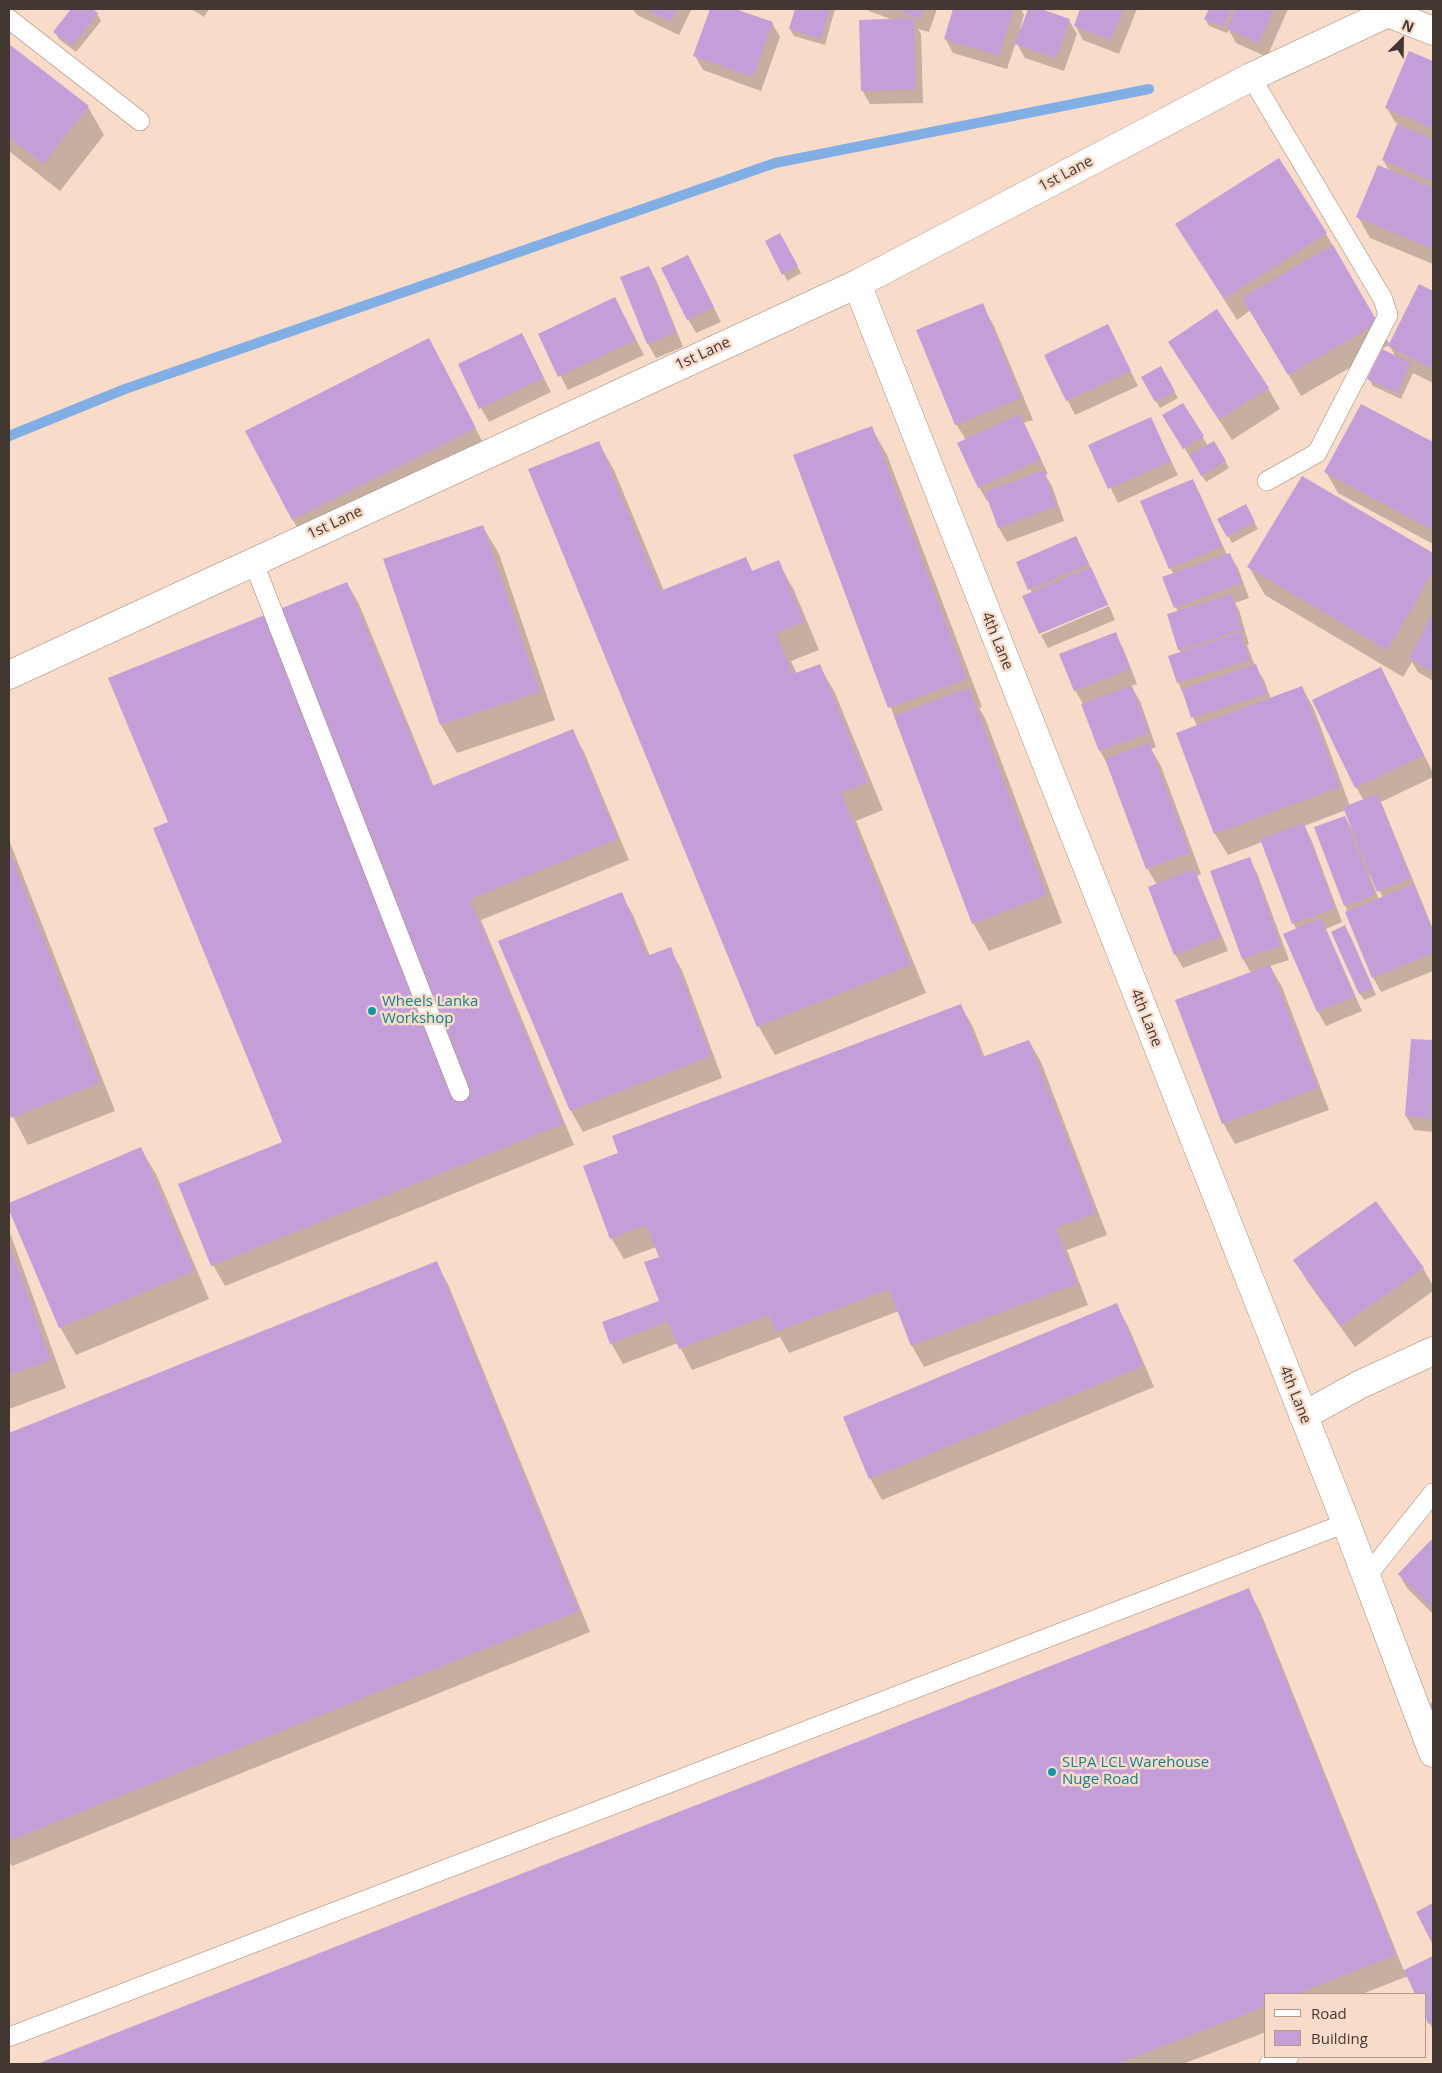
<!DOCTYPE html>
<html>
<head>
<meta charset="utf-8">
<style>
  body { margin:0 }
  #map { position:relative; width:1442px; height:2073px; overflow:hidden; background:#f8dbc9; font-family:"Open Sans",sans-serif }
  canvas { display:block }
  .frame { position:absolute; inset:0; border:10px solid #433831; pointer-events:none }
  .legend { position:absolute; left:1264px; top:1993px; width:162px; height:65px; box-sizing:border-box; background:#f8dbc9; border:1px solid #b09a8c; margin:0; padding:6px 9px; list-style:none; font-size:15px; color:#433831 }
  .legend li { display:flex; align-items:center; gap:10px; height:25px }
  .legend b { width:25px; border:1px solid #b09a8c }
  .north { position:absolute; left:1377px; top:15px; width:50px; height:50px; -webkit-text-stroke:4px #f8dbc9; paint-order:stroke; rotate:23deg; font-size:14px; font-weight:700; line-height:20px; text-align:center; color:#433831 }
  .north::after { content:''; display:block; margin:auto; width:18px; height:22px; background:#433831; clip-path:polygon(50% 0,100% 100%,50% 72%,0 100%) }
</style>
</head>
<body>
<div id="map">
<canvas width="1442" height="2073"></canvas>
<div class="frame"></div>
<ul class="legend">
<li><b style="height:6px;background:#fff"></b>Road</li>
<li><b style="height:14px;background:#c39ed9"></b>Building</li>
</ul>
<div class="north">N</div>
</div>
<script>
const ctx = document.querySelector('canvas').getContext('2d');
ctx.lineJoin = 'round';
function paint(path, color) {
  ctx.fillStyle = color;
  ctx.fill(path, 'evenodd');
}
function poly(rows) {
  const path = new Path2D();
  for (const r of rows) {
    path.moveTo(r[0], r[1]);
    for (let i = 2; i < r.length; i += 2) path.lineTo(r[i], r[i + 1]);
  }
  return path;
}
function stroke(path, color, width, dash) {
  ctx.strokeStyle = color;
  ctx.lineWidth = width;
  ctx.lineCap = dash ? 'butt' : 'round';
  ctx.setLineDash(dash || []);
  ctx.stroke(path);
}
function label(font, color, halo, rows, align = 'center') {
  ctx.font = font + ' "Open Sans",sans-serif';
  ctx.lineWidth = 5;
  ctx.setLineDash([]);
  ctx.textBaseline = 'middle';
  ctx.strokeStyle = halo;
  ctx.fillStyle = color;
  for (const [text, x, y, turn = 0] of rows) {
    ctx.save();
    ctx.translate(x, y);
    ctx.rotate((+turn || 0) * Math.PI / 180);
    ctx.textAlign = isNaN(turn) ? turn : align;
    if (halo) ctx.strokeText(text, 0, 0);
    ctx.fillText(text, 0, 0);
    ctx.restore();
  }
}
const shadow = poly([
  [73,9,90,9,97,14,101,21,76,52,59,39,55,32],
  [191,9,209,9,204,17],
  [633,9,691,9,691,10,679,35,637,15],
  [711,9,731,9,772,23,780,37,761,91,703,70,695,56],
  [797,9,835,9,825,45,794,36,790,29],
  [868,9,937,9,929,32,918,29,921,34,923,103,870,104,862,90,893,20,869,11],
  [955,9,1021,9,1024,15,1020,28,1022,29,1029,9,1037,9,1069,20,1077,34,1064,71,1025,58,1016,42,1007,69,953,53,945,38],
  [1082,9,1137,9,1119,54,1083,40,1075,25],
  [1210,9,1288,9,1267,57,1236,43,1229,30,1227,33,1209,26,1205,19],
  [9,45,88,107,104,135,60,191,9,151],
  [1410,53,1433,63,1433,264,1370,238,1358,217,1390,172,1383,160,1398,124,1395,122,1387,108],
  [1278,160,1326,234,1390,345,1420,286,1433,293,1433,383,1413,373,1401,399,1373,386,1369,379,1396,357,1389,345,1301,396,1251,310,1237,320,1177,224],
  [780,235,801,273,787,281,784,274],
  [688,256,721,322,696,333,688,319],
  [649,267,657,282,683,347,656,358,648,344,621,278],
  [615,298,644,355,568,390,539,335],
  [982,305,994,326,1033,420,1023,423,1048,474,1045,475,1052,486,1064,521,1007,542,999,528,989,500,987,501,979,487,966,440,956,424],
  [522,335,551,392,489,422,481,408],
  [429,340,490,456,309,547,293,520],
  [1115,340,1138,386,1075,415,1045,355],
  [1169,343,1268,388,1280,409,1232,440],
  [1161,368,1178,398,1160,408,1143,377],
  [1183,404,1208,446,1214,442,1229,468,1206,482,1164,416],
  [1361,405,1433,444,1433,544,1338,493,1326,472],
  [1150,418,1178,475,1118,503,1090,446],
  [871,427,887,455,982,707,979,708,985,718,1062,923,989,951,973,923,795,456],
  [598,442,614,470,664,591,745,558,753,572,778,562,794,590,819,650,791,661,797,674,819,665,835,693,883,810,856,821,926,993,775,1055,759,1027,530,470],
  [1302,478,1433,555,1433,681,1418,672,1412,662,1403,677,1265,595,1249,567],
  [1192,480,1200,494,1227,555,1229,554,1238,568,1249,598,1235,603,1239,610,1249,644,1247,645,1255,666,1264,680,1271,699,1302,687,1314,709,1350,806,1364,801,1356,787,1381,669,1433,773,1433,777,1381,802,1433,929,1433,971,1381,992,1373,977,1345,905,1345,817,1352,829,1353,828,1346,810,1304,826,1311,839,1342,922,1326,929,1362,1011,1326,1026,1318,1012,1285,934,1296,929,1262,842,1228,855,1215,834,1177,733,1197,726,1178,682,1181,653,1179,649,1178,612,1164,578,1174,574,1170,568],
  [1369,873,1371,873,1383,898,1379,900],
  [1245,506,1258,529,1232,543,1219,519],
  [483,527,499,554,555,720,457,753,441,725,384,560],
  [1076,537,1108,604,1039,633,1032,593,1018,563],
  [347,583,359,604,434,787,572,731,584,752,629,860,481,920,574,1145,225,1286,213,1265,284,1143,169,823],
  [1109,606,1115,620,1048,648,1041,635],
  [1115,634,1123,648,1137,684,1131,686,1140,701,1156,747,1151,749,1161,766,1201,874,1197,876,1228,951,1183,968,1175,954,1157,885,1147,868,1108,765,1100,751,1083,704,1075,690],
  [9,840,115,1111,28,1145,9,1109],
  [1249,858,1257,873,1289,960,1270,966,1282,987,1329,1110,1235,1144,1223,1123,1251,973,1243,959,1212,872],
  [621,894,633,915,650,956,670,949,682,970,722,1078,583,1132,571,1111],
  [1349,933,1376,995,1364,1000,1360,994],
  [961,1006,973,1027,985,1058,1029,1041,1041,1062,1107,1235,1067,1250,1088,1305,924,1367,912,1346,899,1311,789,1353,780,1337,692,1370,678,1343,623,1364,611,1343,660,1301,660,1258,656,1247,624,1259,611,1238,620,1154],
  [1412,1040,1433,1041,1433,1132,1414,1130,1406,1116],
  [141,1149,157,1176,209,1299,76,1355,60,1327,9,1204],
  [9,1230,66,1388,9,1409],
  [1295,1260,1423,1268,1433,1286,1433,1291,1355,1347,1307,1281],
  [436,1263,448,1284,590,1632,12,1866,9,1860,9,1435],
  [1116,1305,1128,1326,1154,1387,882,1500,870,1478],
  [1433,1540,1433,1614,1407,1588,1399,1574],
  [1248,1590,1260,1611,1404,1971,1433,1958,1433,2030,1426,2015,1426,1994,1416,1994,1408,1976,1362,1994,1266,1994,1266,2032,1183,2064,40,2064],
  [1433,1701,1433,1711,1430,1704]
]);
const stream = poly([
  [9,436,125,389,775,163,1149,89]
]);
const building = poly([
  [71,9,92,9,98,13,72,46,53,32],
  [644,9,677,9,671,21],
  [710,9,735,9,773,22,753,77,693,56],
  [795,9,830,9,821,39,789,29],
  [893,9,924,9,921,19],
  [953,9,1014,9,999,56,944,39],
  [1028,9,1041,9,1070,19,1056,58,1015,44],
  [1080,9,1124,9,1111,40,1074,26],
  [1209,9,1232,9,1223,27,1204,19],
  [1236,9,1274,9,1259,43,1227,29],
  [914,18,916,89,861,91,859,20],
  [9,44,89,106,43,164,9,137],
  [1409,51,1433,61,1433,123,1431,128,1385,108],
  [1397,124,1433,139,1433,182,1382,160],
  [1279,158,1327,233,1224,299,1175,224],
  [1378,165,1433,188,1433,249,1356,217],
  [780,233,798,266,782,275,765,241],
  [1333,245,1378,323,1288,375,1242,298],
  [688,255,714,307,687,320,661,268],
  [649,266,676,332,647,344,620,277],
  [1419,284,1433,291,1433,369,1388,346],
  [615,297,636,340,558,377,538,334],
  [983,303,1021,398,955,425,916,330],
  [1217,309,1269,388,1219,420,1168,342],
  [1108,324,1131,371,1066,401,1044,355],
  [522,333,544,378,479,409,458,364],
  [429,338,476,428,292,520,245,431],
  [1382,349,1411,363,1397,393,1367,379],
  [1161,366,1175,391,1155,402,1141,377],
  [1183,403,1204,436,1183,449,1162,415],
  [1361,404,1433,442,1433,530,1324,472],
  [1020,414,1041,459,978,488,957,443],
  [1151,417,1171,461,1108,489,1088,445],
  [872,426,967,679,888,708,793,455],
  [599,441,660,591,746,557,752,571,779,560,804,622,776,633,793,674,820,664,868,782,841,793,911,965,757,1027,528,469],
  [1214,441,1226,461,1201,476,1189,455],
  [1044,470,1057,506,998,528,985,492],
  [1302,476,1433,553,1433,572,1387,650,1247,567],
  [1193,479,1222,546,1169,569,1140,501],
  [1246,504,1255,522,1227,537,1217,519],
  [483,525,540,692,440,725,383,559],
  [1076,536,1089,564,1028,590,1016,562],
  [1230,553,1242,583,1174,608,1162,577],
  [1091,567,1108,605,1039,634,1022,596],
  [347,582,432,786,573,729,618,839,470,899,563,1124,211,1266,178,1184,282,1142,153,828,168,822,108,678],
  [1232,594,1242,630,1178,650,1167,614],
  [1433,614,1433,667,1431,671,1409,658],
  [1116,632,1130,669,1074,691,1059,654],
  [1241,632,1250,660,1177,683,1168,656],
  [1256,664,1267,694,1191,718,1182,689],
  [1381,667,1424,755,1355,788,1312,700],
  [1132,686,1149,733,1099,751,1081,704],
  [1302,686,1340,787,1214,834,1176,733],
  [969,688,1047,895,972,924,894,716],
  [1149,743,1190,853,1146,869,1105,759],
  [1377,794,1411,878,1377,892,1343,807],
  [1345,816,1375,895,1344,906,1314,827],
  [1304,823,1335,908,1292,924,1260,839],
  [9,850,100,1083,11,1118,9,1113],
  [1250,857,1281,946,1242,959,1210,871],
  [1194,869,1221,937,1174,955,1148,887],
  [1414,884,1433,932,1433,953,1372,978,1345,912],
  [622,892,647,956,671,947,711,1056,570,1111,498,941],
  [1321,918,1355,996,1317,1012,1283,934],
  [1345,925,1373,988,1359,994,1331,932],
  [1270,965,1318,1088,1222,1124,1175,1000],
  [961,1004,982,1057,1029,1040,1096,1213,1056,1228,1077,1284,911,1346,889,1289,776,1332,769,1315,679,1349,668,1321,610,1344,602,1322,659,1301,644,1262,659,1257,646,1225,610,1239,583,1166,618,1153,612,1136],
  [1411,1039,1433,1040,1431,1119,1405,1116],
  [141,1147,194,1271,59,1328,9,1210,9,1203],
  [1376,1201,1424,1268,1341,1326,1293,1260],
  [9,1244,51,1360,9,1375],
  [437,1261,579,1611,9,1841,9,1433],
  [1117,1303,1143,1366,869,1479,843,1417],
  [1433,1538,1433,1609,1398,1574],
  [1249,1588,1396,1955,1296,1994,1266,1994,1266,2006,1117,2064,37,2064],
  [1433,1903,1433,1945,1416,1912],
  [1433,1956,1433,2021,1428,2024,1426,2018,1426,1994,1415,1994,1404,1970]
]);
const service = poly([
  [9,19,140,121],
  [1251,77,1383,299,1388,315,1317,453,1267,481],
  [253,561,460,1092],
  [1366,1577,1433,1493],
  [9,2037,1346,1523],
  [1269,2064,1289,2057]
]);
const minor = poly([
  [857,284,1346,1523,1433,1753],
  [9,675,857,284,1251,77,1388,13],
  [1303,1416,1361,1384,1433,1351]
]);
const tertiary = poly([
  [1378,9,1433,31]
]);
const markers = [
  [372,1011,5,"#0f9aa8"],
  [1052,1772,5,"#0f9aa8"]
];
const streetNames = [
  ["1st Lane",1066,174,-28],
  ["1st Lane",703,354,-25],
  ["1st Lane",335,523,-25],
  ["4th Lane",997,641,68],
  ["4th Lane",1146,1018,68],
  ["4th Lane",1295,1395,68]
];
const cultureNames = [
  ["Wheels Lanka",382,1002],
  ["Workshop",382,1019],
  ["SLPA LCL Warehouse",1062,1763],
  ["Nuge Road",1062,1780]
];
paint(shadow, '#0003');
stroke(stream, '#81afe5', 10);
paint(building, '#c39ed9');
stroke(service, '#a28777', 20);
stroke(minor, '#a28777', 29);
stroke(tertiary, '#a28777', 29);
stroke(service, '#fff', 19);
stroke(minor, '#fff', 28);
stroke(tertiary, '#fff', 28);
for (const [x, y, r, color] of markers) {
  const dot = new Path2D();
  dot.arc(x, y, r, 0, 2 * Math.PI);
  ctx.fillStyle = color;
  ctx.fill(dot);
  stroke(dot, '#f8dbc9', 2);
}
label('15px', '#433831', '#f8dbc9', streetNames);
label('15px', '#0d838f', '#f8dbc9', cultureNames, 'left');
</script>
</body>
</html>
